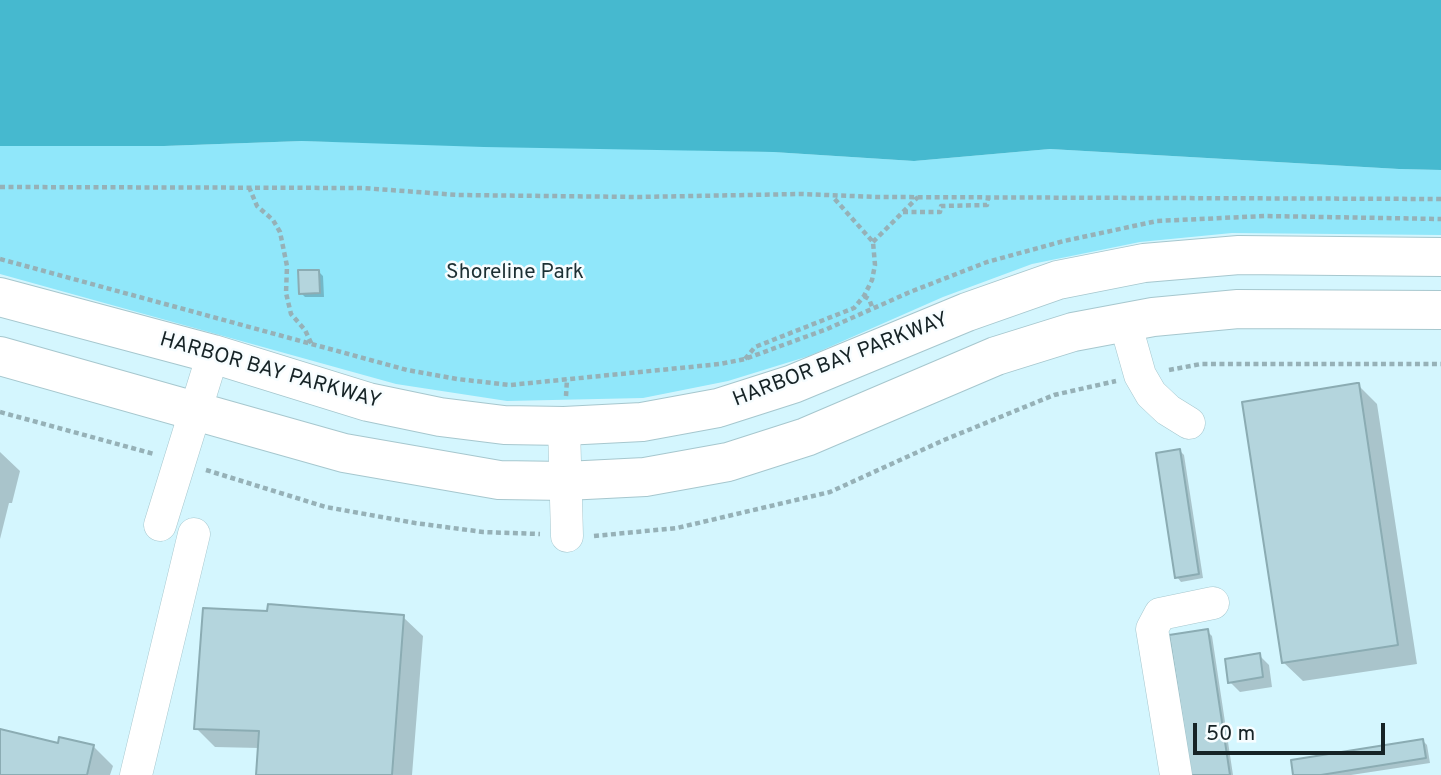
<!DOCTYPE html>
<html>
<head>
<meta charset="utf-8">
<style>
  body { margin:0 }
  #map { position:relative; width:1441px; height:775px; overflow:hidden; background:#d4f6fe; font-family:Overpass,sans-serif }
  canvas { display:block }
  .scale { position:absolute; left:1193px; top:723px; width:192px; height:32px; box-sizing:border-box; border:4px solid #162326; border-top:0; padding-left:9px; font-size:21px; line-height:24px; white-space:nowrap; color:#162326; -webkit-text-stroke:5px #f7fdff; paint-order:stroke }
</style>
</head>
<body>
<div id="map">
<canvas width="1441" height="775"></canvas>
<div class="scale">50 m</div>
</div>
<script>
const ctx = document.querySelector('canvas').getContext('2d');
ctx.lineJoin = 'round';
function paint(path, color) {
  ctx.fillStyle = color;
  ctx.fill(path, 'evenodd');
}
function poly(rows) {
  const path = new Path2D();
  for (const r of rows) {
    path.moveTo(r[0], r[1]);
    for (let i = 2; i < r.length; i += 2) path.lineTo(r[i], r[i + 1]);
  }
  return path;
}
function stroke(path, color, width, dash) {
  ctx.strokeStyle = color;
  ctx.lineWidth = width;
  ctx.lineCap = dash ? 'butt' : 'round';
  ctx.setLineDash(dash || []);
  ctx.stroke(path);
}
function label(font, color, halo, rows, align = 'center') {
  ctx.font = font + ' Overpass,sans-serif';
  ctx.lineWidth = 5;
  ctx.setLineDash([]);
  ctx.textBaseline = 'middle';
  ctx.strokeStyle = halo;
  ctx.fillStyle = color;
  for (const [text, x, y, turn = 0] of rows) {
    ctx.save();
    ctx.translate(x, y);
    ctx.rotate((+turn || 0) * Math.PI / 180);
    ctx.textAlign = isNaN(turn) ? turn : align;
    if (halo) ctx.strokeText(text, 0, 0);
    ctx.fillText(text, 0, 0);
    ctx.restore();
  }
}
const green = poly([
  [302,141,773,152,914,161,1050,149,1399,169,1441,170,1441,235,1232,233,1140,242,1032,264,943,297,809,356,728,381,643,398,507,401,396,384,0,274,0,146,164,146]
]);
const water = poly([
  [0,0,1441,0,1441,170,1399,169,1050,149,914,161,773,152,484,147,302,141,164,146,0,146]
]);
const shadow = poly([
  [318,271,323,276,324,297,305,297,301,293],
  [1358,385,1377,404,1417,664,1303,681,1283,662],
  [1180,451,1184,455,1203,578,1181,582,1177,577],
  [0,452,20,471,12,503,9,503,0,539],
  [403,617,423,636,412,775,257,775,259,748,215,747,196,728],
  [1207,631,1212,636,1233,775,1192,775],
  [1259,655,1269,665,1272,687,1240,692,1230,682],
  [0,731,60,745,93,746,113,766,110,775,0,775],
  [1423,741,1427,745,1430,763,1351,775,1295,775]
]);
const building = poly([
  [298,270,319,270,320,293,299,294,298,270],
  [1357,383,1359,383,1398,645,1282,663,1242,402,1357,383],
  [1180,449,1199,574,1175,578,1156,453,1180,449],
  [268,604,404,615,392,775,256,775,259,731,194,729,203,608,267,611,268,604],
  [1208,629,1230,775,1191,775,1169,635,1208,629],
  [1260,653,1263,677,1228,683,1225,659,1260,653],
  [0,729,58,743,59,737,94,745,87,775,0,775,0,729],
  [1423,739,1426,758,1321,775,1293,775,1291,760,1423,739]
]);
const path = poly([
  [0,187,362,188,458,195,638,197,801,194,877,197,1441,199],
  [249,187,257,206,273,220,280,232,287,266,286,293,291,314,305,330,312,345],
  [903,212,940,212,941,206,987,205,988,197],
  [873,242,918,197],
  [0,259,407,370,457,379,510,385,720,364,745,359,827,329,910,292,987,262,1064,241,1157,221,1265,216,1441,219],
  [864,296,869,299,873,309],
  [745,359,755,347,854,308,864,296,872,280,875,265,873,242,833,197],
  [1169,370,1201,364,1441,364],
  [566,396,567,379],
  [0,412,154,454],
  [206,470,326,507,415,523,483,532,540,534],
  [594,536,677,528,830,492,944,440,1054,395,1116,381]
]);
const minor = poly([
  [1125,322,1140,375,1151,394,1168,410,1189,423],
  [564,426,567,536],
  [160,525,213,354],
  [136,775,194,534],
  [1176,775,1152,629,1160,614,1213,603]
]);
const major = poly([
  [0,297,213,354,368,402,440,417,504,425,564,426,642,422,718,408,793,384,967,312,1058,280,1144,263,1239,255,1441,257],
  [0,356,344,453,499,480,566,481,645,477,728,462,806,437,996,356,1073,332,1153,317,1238,309,1441,310]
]);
const parkNames = [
  ["Shoreline Park",515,274]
];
const streetNames = [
  ["HARBOR BAY PARKWAY",841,361,-21],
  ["HARBOR BAY PARKWAY",270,372,16]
];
paint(green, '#90e7fa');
paint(water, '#46b9cf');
paint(shadow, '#0003');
paint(building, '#b4d5dd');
stroke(building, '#8bacb3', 2);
stroke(minor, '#a6c7ce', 33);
stroke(major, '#a6c7ce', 40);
stroke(path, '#96b1b7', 4.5, [5, 3.5]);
stroke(minor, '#fff', 32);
stroke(major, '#fff', 38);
label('21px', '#1c3034', '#f7fdff', parkNames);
label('21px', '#162326', '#f7fdff', streetNames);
</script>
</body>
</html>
